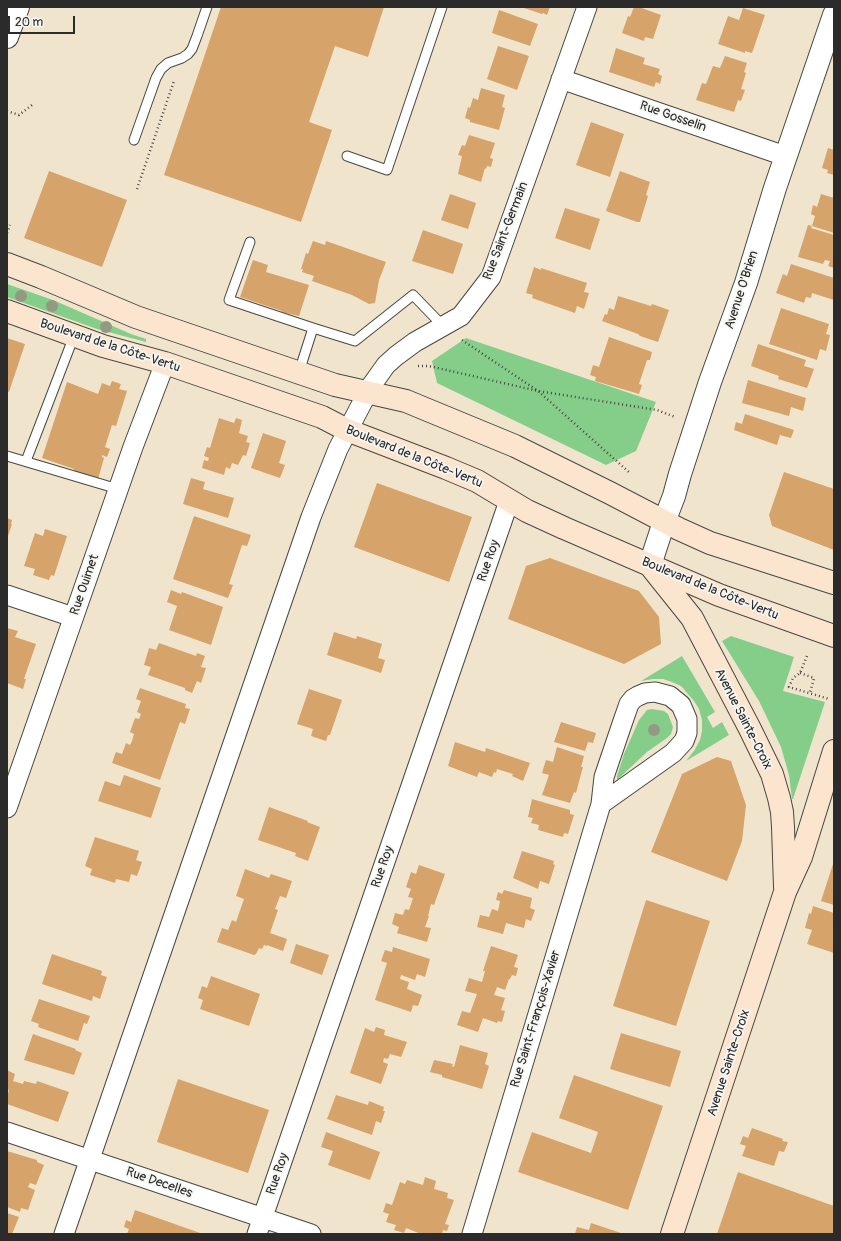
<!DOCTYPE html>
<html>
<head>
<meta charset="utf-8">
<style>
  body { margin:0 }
  #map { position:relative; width:841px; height:1241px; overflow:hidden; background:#f0e5cc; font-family:Pangolin,sans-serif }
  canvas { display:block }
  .frame { position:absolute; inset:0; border:8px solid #2b2b2b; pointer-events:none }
  .scale { position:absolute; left:8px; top:16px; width:67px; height:18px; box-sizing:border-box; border:2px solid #2b2b2b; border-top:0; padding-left:5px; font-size:12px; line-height:14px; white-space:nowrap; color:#2b2b2b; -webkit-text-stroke:3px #f6f6f2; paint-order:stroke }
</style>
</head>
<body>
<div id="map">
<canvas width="841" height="1241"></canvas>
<div class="frame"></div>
<div class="scale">20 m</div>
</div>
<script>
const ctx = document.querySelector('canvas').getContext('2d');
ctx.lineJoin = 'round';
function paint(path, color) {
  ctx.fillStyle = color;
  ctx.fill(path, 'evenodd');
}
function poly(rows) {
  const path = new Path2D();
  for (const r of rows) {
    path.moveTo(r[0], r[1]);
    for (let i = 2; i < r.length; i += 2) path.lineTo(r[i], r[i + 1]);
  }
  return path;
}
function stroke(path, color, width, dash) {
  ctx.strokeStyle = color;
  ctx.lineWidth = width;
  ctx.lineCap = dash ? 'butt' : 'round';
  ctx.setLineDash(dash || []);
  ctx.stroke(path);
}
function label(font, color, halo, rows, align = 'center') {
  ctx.font = font + ' Pangolin,sans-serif';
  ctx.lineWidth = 3.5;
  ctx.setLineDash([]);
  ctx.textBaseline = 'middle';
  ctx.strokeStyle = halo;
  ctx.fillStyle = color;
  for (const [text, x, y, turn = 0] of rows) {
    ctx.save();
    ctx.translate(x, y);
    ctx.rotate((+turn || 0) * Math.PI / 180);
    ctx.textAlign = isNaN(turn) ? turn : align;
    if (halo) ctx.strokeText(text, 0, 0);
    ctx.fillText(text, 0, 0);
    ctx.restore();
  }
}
const green = poly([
  [7,284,53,300,131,334,146,339,146,342,97,329,7,297],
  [466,338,656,402,636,451,606,465,437,383,432,361],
  [731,636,794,657,783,691,825,702,793,799,792,799,789,775,781,747,759,701,722,641],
  [682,656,715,712,707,717,713,728,722,722,729,735,686,761,694,751,700,740,702,731,702,720,699,709,694,701,681,686,672,682,663,679,653,679,641,681],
  [652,709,664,711,668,714,673,727,671,734,667,738,647,752,617,780,617,776,624,754,639,720,647,710]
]);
const building = poly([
  [221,7,384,7,368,57,335,46,309,122,332,130,301,222,164,175],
  [521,7,550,7,547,15,543,13,542,14],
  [634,7,639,7,661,15,653,39,645,37,644,41,622,33,628,16,630,17],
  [743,8,765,15,752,53,745,51,745,53,718,44,728,16,739,20],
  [499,10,538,24,530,46,492,33],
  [498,46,529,56,517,90,487,79],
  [616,48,645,58,643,64,660,69,658,74,662,76,660,84,656,82,654,87,609,72],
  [725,56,747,63,744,72,746,73,741,89,745,90,741,101,738,100,734,112,696,100,702,83,706,84,713,66,720,68],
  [481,88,505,95,502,107,505,108,499,130,470,122,470,120,465,118,468,107,470,108,473,98,478,100],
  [591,122,624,134,610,177,576,165],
  [469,135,495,143,490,158,493,159,491,167,487,166,486,169,485,168,481,182,458,174,462,156,458,155,462,145,465,146],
  [828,148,834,150,834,175,827,173,828,170,822,168],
  [49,171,127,200,102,267,24,238],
  [620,171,650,182,646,195,648,196,640,222,637,222,606,211],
  [450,194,476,203,468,229,441,220],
  [821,194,834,198,834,233,812,226,815,216,811,214,813,205,817,207],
  [565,208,600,219,590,250,555,238],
  [808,225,812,226,811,228,834,235,834,268,828,266,830,261,825,260,823,264,798,257],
  [423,230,463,244,453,274,412,261],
  [313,241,325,245,326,241,386,262,379,280,375,303,369,304,352,295,312,281,314,276,302,272,303,269,301,269,306,253,308,254],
  [253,260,268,265,266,272,309,285,299,316,281,312,282,311,240,297],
  [791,264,834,278,834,300,812,293,811,298,806,297,804,303,776,293,783,274,787,276],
  [534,267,541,270,541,268,587,283,584,292,589,293,584,309,577,306,575,313,532,298,533,295,526,293],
  [618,296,651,306,652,304,669,310,658,342,640,336,638,334,602,321,605,314,607,315,609,308,614,310],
  [781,308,829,324,826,334,830,335,826,351,820,349,817,360,769,344],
  [609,337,652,352,650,360,647,360,639,384,642,385,639,394,595,381,596,377,590,375,593,365,599,367],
  [7,338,25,344,9,392,7,391],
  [758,344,806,360,804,366,814,369,807,388,778,379,779,376,751,366],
  [748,380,806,398,803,411,791,407,789,416,742,403],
  [112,381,121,384,119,389,127,391,116,426,112,425,105,447,110,449,107,457,102,455,102,457,104,458,98,479,73,471,74,469,42,458,67,382,98,394,102,383,110,386],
  [745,414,794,430,791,438,780,435,777,445,734,430,736,422,742,424],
  [219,418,234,423,236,418,242,420,239,433,248,436,246,442,250,443,246,456,243,455,238,465,232,463,230,469,226,467,224,475,202,468,204,460,208,461,209,458,204,456,207,447,210,448],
  [263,433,286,441,279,463,285,465,280,478,251,468],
  [784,472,834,489,834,550,772,526,769,515],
  [191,478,205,482,203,489,234,498,228,518,183,504],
  [377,483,472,517,449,582,354,547],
  [194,516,251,535,247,546,242,545,229,584,233,585,228,598,173,579],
  [7,518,12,520,11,524,12,524,7,539],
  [45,529,67,536,54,576,51,575,49,580,33,575,35,569,24,566,35,533,43,536],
  [550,558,639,591,659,617,661,644,624,664,508,619,526,566],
  [171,590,181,594,182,592,223,607,211,645,169,630,177,606,167,602],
  [7,628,18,631,15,637,36,644,24,679,26,679,23,689,7,683],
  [334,632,356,639,357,636,382,644,378,658,385,660,381,673,327,655],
  [159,643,196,656,197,653,205,656,201,667,206,668,201,683,197,681,192,693,185,690,185,688,148,675,151,667,144,665,149,648,156,650],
  [140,688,186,704,185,708,190,709,185,724,180,722,160,780,112,763,116,752,122,754,126,743,130,745,132,741,134,734,130,732,135,718,139,719,141,714,137,712,141,701,136,699],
  [309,689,342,700,330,735,328,735,326,741,311,736,313,729,297,724],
  [561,722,596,733,593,743,588,742,585,751,554,742],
  [455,742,485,752,486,748,530,763,523,781,512,776,513,774,497,769,496,773,494,772,492,777,479,772,477,777,448,766],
  [557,747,584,756,581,767,583,767,581,774,576,793,574,792,570,803,542,795,549,775,542,773,546,760,553,762],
  [717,757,731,761,746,805,742,841,727,881,651,852,682,774],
  [124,775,161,788,151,818,98,801,105,781,120,786],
  [532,799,570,810,570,814,574,815,568,834,564,833,563,837,538,830,539,825,531,823,533,818,528,817],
  [269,807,308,821,307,822,320,827,308,861,295,856,296,853,258,840],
  [95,837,139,851,136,860,142,862,137,876,131,874,129,882,116,879,115,883,90,875,92,869,85,866],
  [522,851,554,861,553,864,555,865,549,884,540,881,538,889,513,878],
  [833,864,834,864,834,905,821,901],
  [419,865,445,874,434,905,431,904,428,916,429,916,425,927,431,928,427,942,397,933,399,927,392,924,395,913,403,915,405,909,409,910,413,898,408,897,411,889,406,887,411,872,416,874],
  [245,869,269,878,271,874,292,881,286,898,280,896,275,909,278,910,270,933,287,939,283,951,267,945,267,946,264,945,262,949,259,948,256,954,254,955,217,942,222,928,228,930,232,920,236,922,244,899,236,896],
  [504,890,532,898,530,908,535,910,531,921,526,919,524,928,506,923,503,934,477,927,480,915,489,917,492,909,498,911,500,901,496,900,498,892,502,894],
  [646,900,710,921,676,1026,613,1006],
  [813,906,834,913,834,953,807,944,812,930,805,928,809,913,811,914],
  [296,944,329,955,322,975,290,963],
  [491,946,518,955,514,967,518,968,516,976,512,975,510,979,509,979,505,990,497,987,494,995,505,998,501,1010,505,1011,502,1022,498,1021,497,1023,483,1018,478,1032,457,1025,462,1011,470,1013,477,994,465,991,469,978,482,982,485,971,483,971],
  [393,947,430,959,425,977,417,974,415,980,401,975,400,979,409,982,407,989,422,995,418,1006,413,1005,411,1012,375,1000,387,963,381,961,385,950,392,952],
  [52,954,102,971,101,975,107,977,100,999,93,996,92,1001,42,984],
  [211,976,260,994,249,1026,200,1009,203,1000,198,998,202,986,207,988],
  [39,999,90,1016,87,1024,84,1023,78,1041,38,1027,39,1024,31,1021],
  [376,1027,385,1030,384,1035,407,1042,401,1057,390,1054,388,1059,384,1058,383,1062,388,1064,381,1084,350,1073,365,1028,374,1032],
  [621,1033,681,1051,670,1087,610,1069],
  [33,1034,76,1049,75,1050,82,1053,74,1075,24,1060],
  [460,1045,488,1053,485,1064,489,1066,482,1089,442,1077,442,1075,430,1072,434,1060,453,1064,452,1066,454,1067],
  [7,1070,15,1074,13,1081,23,1084,24,1081,36,1084,37,1081,69,1092,58,1122,7,1104,7,1097,9,1090,7,1089],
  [574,1075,663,1106,628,1210,518,1172,532,1132,591,1153,598,1132,559,1118],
  [178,1079,269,1110,248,1173,157,1142],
  [336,1095,368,1105,369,1101,384,1107,383,1111,385,1111,381,1123,376,1121,372,1135,327,1119],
  [752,1128,783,1139,782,1141,788,1142,784,1152,779,1151,774,1166,742,1156,746,1146,740,1144,743,1136,748,1138],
  [326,1132,380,1152,370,1180,328,1165,333,1151,321,1147],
  [7,1151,37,1160,37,1162,44,1165,36,1185,30,1183,28,1187,35,1190,28,1210,21,1208,20,1212,7,1207],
  [738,1172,834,1206,834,1234,717,1234],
  [425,1177,436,1181,434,1189,448,1193,447,1198,454,1200,445,1224,449,1225,447,1231,443,1230,442,1234,421,1234,406,1228,404,1233,394,1230,396,1225,386,1222,389,1214,383,1212,386,1203,392,1205,400,1182,405,1184,407,1180,423,1185],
  [135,1210,203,1234,127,1234,129,1229,124,1227,126,1220,131,1222],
  [7,1213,19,1217,12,1234,7,1234],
  [591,1223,621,1233,621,1234,575,1234,577,1227,589,1230]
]);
const path = poly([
  [7,111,19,115,32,105],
  [137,189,174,81],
  [7,233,10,225],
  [462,340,538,391,630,473],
  [418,366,429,366,538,391,657,410,675,417],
  [807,656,800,673,793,678,789,687,829,699],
  [800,673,814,678,810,693]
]);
const service = poly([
  [134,140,156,78,161,69,168,63,182,58,188,54,192,49,197,36,207,7],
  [347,156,387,170,442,7],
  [250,242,229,300,313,328],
  [299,372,313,328,355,341,413,295,443,326],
  [7,456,118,489],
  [26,461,74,336]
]);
const minor = poly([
  [561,79,785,156],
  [7,595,73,617],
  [7,808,133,447,165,363],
  [7,1132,311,1234],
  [64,1234,311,517,338,449,371,386,386,365,396,356,415,342,461,316,491,277,587,7],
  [257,1234,509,501],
  [472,1234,601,804,604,777,622,724,629,704,633,699,638,696,645,693,655,692,670,696,681,705,687,719,687,733,684,741,673,753,601,804]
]);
const tertiary = poly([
  [7,37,18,7],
  [650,565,664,522,674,496,680,474,710,382,746,283,775,188,834,15]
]);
const secondary = poly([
  [7,264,41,277,136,317,335,385,406,401,418,406,515,446,610,493,679,529,710,543,834,583],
  [7,311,103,346,165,363,322,417,347,430,446,468,477,481,527,511,564,528,719,595,834,636],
  [652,568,692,618,750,729,772,774,779,798,782,812,783,827,785,887],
  [672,1234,785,892,801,857,834,751]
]);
const trees = [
  [21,296],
  [52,306],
  [106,327],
  [654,730]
];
const streetNames = [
  ["Rue Gosselin",673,117,19],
  ["Rue Saint-Germain",506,231,-69],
  ["Avenue O'Brien",742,290,-72],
  ["Boulevard de la Côte-Vertu",110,346,18],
  ["Boulevard de la Côte-Vertu",414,457,22],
  ["Rue Roy",489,561,-71],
  ["Rue Ouimet",85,585,-71],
  ["Boulevard de la Côte-Vertu",710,589,22],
  ["Avenue Sainte-Croix",743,719,63],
  ["Rue Roy",383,867,-71],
  ["Rue Saint-François-Xavier",536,1019,-73],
  ["Avenue Sainte-Croix",729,1063,-72],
  ["Rue Roy",278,1174,-71],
  ["Rue Decelles",159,1183,19]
];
paint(green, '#85ce8a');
paint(building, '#d6a36b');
stroke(service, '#494743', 11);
stroke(minor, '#494743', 21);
stroke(tertiary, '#494743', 24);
stroke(secondary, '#494743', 24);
stroke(path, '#494743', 2.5, [1, 3]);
stroke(service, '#fff', 9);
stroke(minor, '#fff', 19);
stroke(tertiary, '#fff', 22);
stroke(secondary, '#fce5cf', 22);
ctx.fillStyle = '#929a83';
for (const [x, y] of trees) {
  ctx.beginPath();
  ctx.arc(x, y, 6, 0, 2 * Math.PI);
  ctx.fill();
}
label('13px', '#2b2b2b', '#f6f6f2', streetNames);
</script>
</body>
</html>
